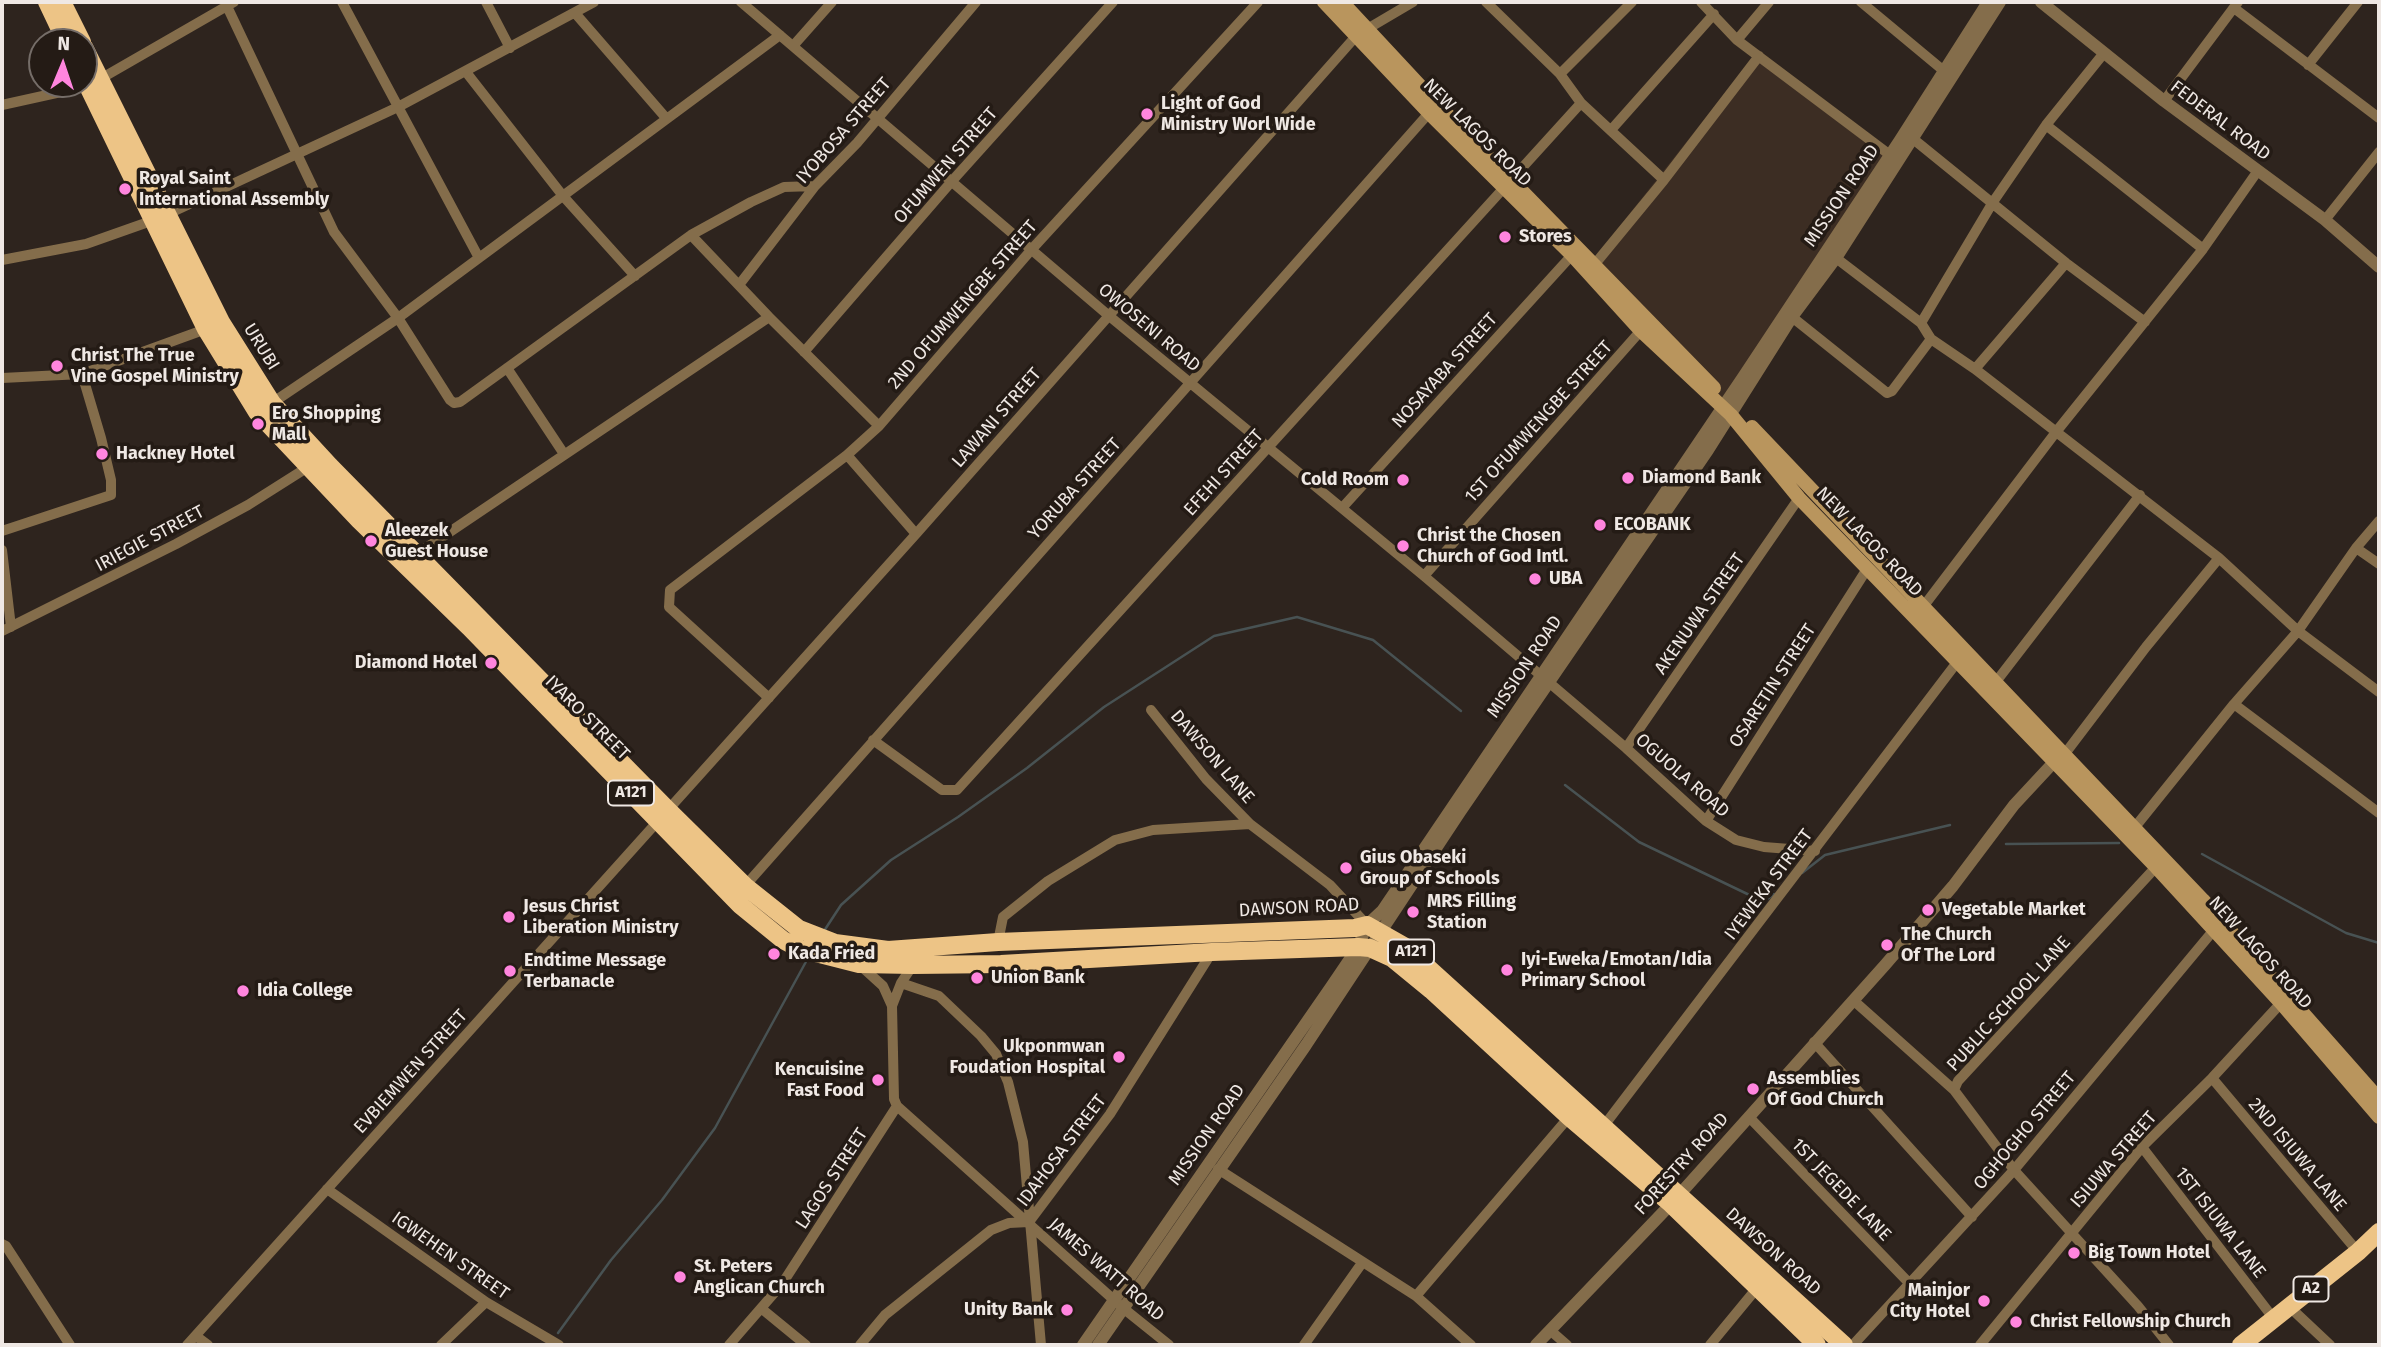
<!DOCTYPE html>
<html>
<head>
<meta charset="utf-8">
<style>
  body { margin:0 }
  #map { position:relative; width:2381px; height:1347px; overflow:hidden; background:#2e241e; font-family:"Fira Sans",sans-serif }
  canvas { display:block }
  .frame { position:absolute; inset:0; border:4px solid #efe8e4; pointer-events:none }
  .north { position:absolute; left:28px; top:28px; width:70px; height:70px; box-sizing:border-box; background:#241b15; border:2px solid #756d68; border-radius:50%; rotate:2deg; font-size:19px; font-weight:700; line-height:28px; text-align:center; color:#efe8e4 }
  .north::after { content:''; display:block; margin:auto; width:24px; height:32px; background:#ff85de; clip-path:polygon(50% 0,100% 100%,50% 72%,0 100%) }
</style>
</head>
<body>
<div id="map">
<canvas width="2381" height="1347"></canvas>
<div class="frame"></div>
<div class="north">N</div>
</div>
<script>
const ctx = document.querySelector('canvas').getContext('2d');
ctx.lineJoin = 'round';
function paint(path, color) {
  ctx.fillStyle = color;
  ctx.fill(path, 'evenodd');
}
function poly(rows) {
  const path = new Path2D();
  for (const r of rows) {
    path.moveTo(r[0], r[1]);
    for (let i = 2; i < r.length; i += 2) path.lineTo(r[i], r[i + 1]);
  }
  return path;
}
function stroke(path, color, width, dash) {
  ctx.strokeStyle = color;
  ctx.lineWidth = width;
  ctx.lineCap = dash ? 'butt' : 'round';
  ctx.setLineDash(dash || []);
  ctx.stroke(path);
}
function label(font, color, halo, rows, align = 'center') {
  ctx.font = font + ' "Fira Sans",sans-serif';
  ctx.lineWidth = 7;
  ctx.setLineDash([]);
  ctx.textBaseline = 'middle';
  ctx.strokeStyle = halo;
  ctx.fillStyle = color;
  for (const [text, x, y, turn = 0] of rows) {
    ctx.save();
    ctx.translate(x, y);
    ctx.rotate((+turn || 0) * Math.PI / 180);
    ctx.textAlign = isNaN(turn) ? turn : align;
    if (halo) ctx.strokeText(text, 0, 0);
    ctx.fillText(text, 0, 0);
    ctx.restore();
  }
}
const built = poly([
  [1759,50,1898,157,1728,407,1588,266]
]);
const stream = poly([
  [1565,785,1639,842,1764,902,1774,894],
  [2006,844,2119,843],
  [2202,854,2346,933,2379,943],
  [1802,873,1825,855,1950,825],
  [824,931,841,905,891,860,958,817,1027,768,1104,707,1214,636,1297,617,1373,640,1461,711],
  [558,1333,611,1260,662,1200,715,1128,808,958]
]);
const minor = poly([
  [225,2,334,232,398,318,450,400,454,403,460,402,691,235,751,202,784,187,815,186],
  [342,2,479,258],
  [486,2,510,48],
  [741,2,1108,315,1424,576,1626,748,1706,821,1736,840,1764,847,1815,851],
  [1486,2,1560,74,1581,103,1664,180],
  [1701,2,1737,40,1890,155],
  [1861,2,1944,71],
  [2234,8,2379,118],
  [575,13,666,118],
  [1737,40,1769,2],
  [793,46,832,2],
  [2308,65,2358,2],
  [466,72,563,196,635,276],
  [1560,74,1632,2],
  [2164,101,2238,2],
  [2,105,88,86,234,2],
  [2046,125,2203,249],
  [1611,130,1714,14],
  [1912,138,2066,263,2145,322],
  [168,214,398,107,594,2],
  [2325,220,2379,152],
  [691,235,769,317,879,426],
  [1836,258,1921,323,1931,339,1975,369,2219,558,2298,631,2379,692],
  [2,260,86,244,154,220],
  [1590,270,1664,180,1759,56],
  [739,285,815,186,857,143,976,2],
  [1792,317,1887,393,1892,391,1931,339],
  [1921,323,1993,202,2046,125,2104,53],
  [804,352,952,181,1113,2],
  [507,368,564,454],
  [1975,369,2066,263],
  [2,378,82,374,206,329],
  [272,403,398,318,780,35],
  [847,455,916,534],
  [1342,508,1572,255],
  [2,531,111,495,111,480,101,438,82,374],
  [2356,548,2379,564],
  [2,550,11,627],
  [417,554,769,317],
  [1424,576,1644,327],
  [1923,607,2056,432,2203,249,2257,172],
  [2,631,176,544,248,505,308,467],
  [1995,683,2140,495],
  [769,698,669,607,670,590,847,455,879,426,1032,249,1258,2],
  [2234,704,2379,813],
  [1151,710,1206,779,1250,824],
  [873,740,942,790,957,790,1581,103],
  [1626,748,1799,498],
  [2064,755,2146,647,2219,558],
  [1706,821,1867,569],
  [2131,832,2234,704,2298,631,2356,548,2379,521],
  [2156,867,1958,1081,1954,1090,2014,1170,2138,1306,2169,1345],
  [745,886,1429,113],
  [998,942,1003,917,1048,881,1115,840,1153,830,1250,824,1330,885,1367,925],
  [861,966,883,986,892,1006],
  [901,983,939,996,981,1036,996,1054,1008,1082,1023,1142,1041,1345],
  [1853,1000,1954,1090],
  [1814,1042,1972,1217],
  [2212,1078,2358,1252],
  [897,1106,1123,1308,1169,1345],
  [1749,1117,1911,1285],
  [1603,1127,1958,661],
  [2142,1147,2274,1319],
  [1218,1169,1416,1296,1471,1345],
  [327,1189,486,1302,559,1345],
  [2,1244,6,1246,70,1345],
  [1416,1296,1569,1117],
  [762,1309,806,1345],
  [2296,1313,2330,1345],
  [1551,1331,1567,1345],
  [196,1336,208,1345],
  [187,1345,916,534,1357,35,1413,2],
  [441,1345,486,1302],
  [729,1345,782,1284,897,1106,894,1099,892,1006,901,983,913,965],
  [860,1345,885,1315,991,1230,1009,1223,1029,1222,1110,1114,1212,952],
  [1304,1345,1362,1263],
  [1710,1345,1757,1288],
  [1853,1345,2014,1170,2213,931],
  [1980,1345,2142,1147,2212,1078,2281,1003]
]);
const tertiary = poly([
  [2041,2,2164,101,2325,220,2379,267],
  [1083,1345,1331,987,1358,947,1367,925,1382,911,1743,377,1900,140,1988,2],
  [1098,1345,1306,1045,1460,812,1708,450,1792,317,1836,258,2000,2],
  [1536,1345,1671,1204,1885,965,1953,886,2014,805,2054,762]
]);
const secondary = poly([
  [1324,2,1429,113,1572,255,1641,331,1731,415,1799,498,2156,867,2281,1003,2379,1117],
  [1342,2,1437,104,1714,388],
  [1752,427,2203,900,2379,1099]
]);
const trunk = poly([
  [47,2,66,42],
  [62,2,82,42],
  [84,47,221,322,272,403,330,466,667,809,745,886,799,929,835,943,888,950,998,942,1355,928,1367,925,1404,946,1844,1345],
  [84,78,206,329,257,412,359,520,469,627,740,905,783,940,800,949,859,964,913,965,1001,964,1212,952,1358,947,1370,948,1392,958,1431,990,1569,1117,1671,1204,1817,1345],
  [2241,1345,2358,1252,2379,1232]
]);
const markers = [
  [1147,114,7,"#ff85de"],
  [125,189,7,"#ff85de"],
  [1505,237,7,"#ff85de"],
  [57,366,7,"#ff85de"],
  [258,424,7,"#ff85de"],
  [102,454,7,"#ff85de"],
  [1628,478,7,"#ff85de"],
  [1403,480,7,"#ff85de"],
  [1600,525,7,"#ff85de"],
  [371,541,7,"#ff85de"],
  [1403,546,7,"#ff85de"],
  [1535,579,7,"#ff85de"],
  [491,663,7,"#ff85de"],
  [1346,868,7,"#ff85de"],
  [1928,910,7,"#ff85de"],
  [1413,912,7,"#ff85de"],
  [509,917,7,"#ff85de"],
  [1887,945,7,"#ff85de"],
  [774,954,7,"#ff85de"],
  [1507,970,7,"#ff85de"],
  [510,971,7,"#ff85de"],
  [977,978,7,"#ff85de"],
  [243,991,7,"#ff85de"],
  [1119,1057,7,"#ff85de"],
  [878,1080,7,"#ff85de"],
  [1753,1089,7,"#ff85de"],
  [2074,1253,7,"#ff85de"],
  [680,1277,7,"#ff85de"],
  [1984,1301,7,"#ff85de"],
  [1067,1310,7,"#ff85de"],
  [2016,1322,7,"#ff85de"]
];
const shields = [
  [631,793,46],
  [1411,952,46],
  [2311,1289,35]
];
const shieldNames = [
  ["A121",631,793],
  ["A121",1411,952],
  ["A2",2311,1289]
];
const poiNames = [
  ["Light of God",1161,104],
  ["Ministry Worl Wide",1161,125],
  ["Royal Saint",139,179],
  ["International Assembly",139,200],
  ["Stores",1519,237],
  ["Christ The True",71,356],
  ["Vine Gospel Ministry",71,377],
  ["Ero Shopping",272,414],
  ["Mall",272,435],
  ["Hackney Hotel",116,454],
  ["Diamond Bank",1642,478],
  ["Cold Room",1389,480,"right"],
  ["ECOBANK",1614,525],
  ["Aleezek",385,531],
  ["Guest House",385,552],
  ["Christ the Chosen",1417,536],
  ["Church of God Intl.",1417,557],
  ["UBA",1549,579],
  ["Diamond Hotel",477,663,"right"],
  ["Gius Obaseki",1360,858],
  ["Group of Schools",1360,879],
  ["MRS Filling",1427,902],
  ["Station",1427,923],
  ["Jesus Christ",523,907],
  ["Liberation Ministry",523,928],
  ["Vegetable Market",1942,910],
  ["The Church",1901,935],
  ["Of The Lord",1901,956],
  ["Kada Fried",788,954],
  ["Iyi-Eweka/Emotan/Idia",1521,960],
  ["Primary School",1521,981],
  ["Endtime Message",524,961],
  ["Terbanacle",524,982],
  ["Union Bank",991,978],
  ["Idia College",257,991],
  ["Ukponmwan",1105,1047,"right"],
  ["Foudation Hospital",1105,1068,"right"],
  ["Kencuisine",864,1070,"right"],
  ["Fast Food",864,1091,"right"],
  ["Assemblies",1767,1079],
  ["Of God Church",1767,1100],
  ["Big Town Hotel",2088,1253],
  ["St. Peters",694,1267],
  ["Anglican Church",694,1288],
  ["Mainjor",1970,1291,"right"],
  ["City Hotel",1970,1312,"right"],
  ["Unity Bank",1053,1310,"right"],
  ["Christ Fellowship Church",2030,1322]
];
const streetNames = [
  ["FEDERAL ROAD",2220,121,37],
  ["IYOBOSA STREET",844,131,-49],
  ["NEW LAGOS ROAD",1477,133,45],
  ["OFUMWEN STREET",946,166,-49],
  ["MISSION ROAD",1842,196,-56],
  ["2ND OFUMWENGBE STREET",963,305,-49],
  ["OWOSENI ROAD",1149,328,40],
  ["URUBI",261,347,58],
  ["NOSAYABA STREET",1445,371,-48],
  ["LAWANI STREET",997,418,-49],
  ["1ST OFUMWENGBE STREET",1539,422,-48],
  ["EFEHI STREET",1224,473,-48],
  ["YORUBA STREET",1075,489,-48],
  ["IRIEGIE STREET",150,539,-28],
  ["NEW LAGOS ROAD",1869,542,46],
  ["AKENUWA STREET",1700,614,-55],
  ["MISSION ROAD",1525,667,-56],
  ["OSARETIN STREET",1773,686,-57],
  ["IYARO STREET",587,718,45],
  ["DAWSON LANE",1212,757,49],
  ["OGUOLA ROAD",1682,776,41],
  ["IYEWEKA STREET",1769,885,-53],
  ["DAWSON ROAD",1299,908,-3],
  ["NEW LAGOS ROAD",2260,953,48],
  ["PUBLIC SCHOOL LANE",2009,1004,-48],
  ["EVBIEMWEN STREET",411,1072,-48],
  ["OGHOGHO STREET",2025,1131,-50],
  ["MISSION ROAD",1207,1135,-55],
  ["IDAHOSA STREET",1062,1151,-53],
  ["2ND ISIUWA LANE",2297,1155,50],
  ["ISIUWA STREET",2114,1160,-49],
  ["FORESTRY ROAD",1682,1164,-48],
  ["LAGOS STREET",832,1179,-57],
  ["1ST JEGEDE LANE",1841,1190,46],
  ["1ST ISIUWA LANE",2220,1223,52],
  ["DAWSON ROAD",1773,1252,42],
  ["IGWEHEN STREET",450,1256,35],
  ["JAMES WATT ROAD",1106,1270,41]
];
paint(built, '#3c2d23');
stroke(stream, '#485253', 2.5);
stroke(minor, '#846d4b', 10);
stroke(tertiary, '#846d4b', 12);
stroke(secondary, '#b9955d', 14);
stroke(trunk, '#edc486', 18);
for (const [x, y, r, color] of markers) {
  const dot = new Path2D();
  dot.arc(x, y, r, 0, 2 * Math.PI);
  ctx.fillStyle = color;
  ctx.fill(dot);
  stroke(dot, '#241b15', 2.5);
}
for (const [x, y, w] of shields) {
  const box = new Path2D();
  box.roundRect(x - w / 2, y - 12.5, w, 25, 5);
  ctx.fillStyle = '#241b15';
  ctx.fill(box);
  stroke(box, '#efe8e4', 2);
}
label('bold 16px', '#efe8e4', null, shieldNames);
label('bold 18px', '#efe8e4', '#241b15', poiNames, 'left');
label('18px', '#efe8e4', '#241b15', streetNames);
</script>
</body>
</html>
